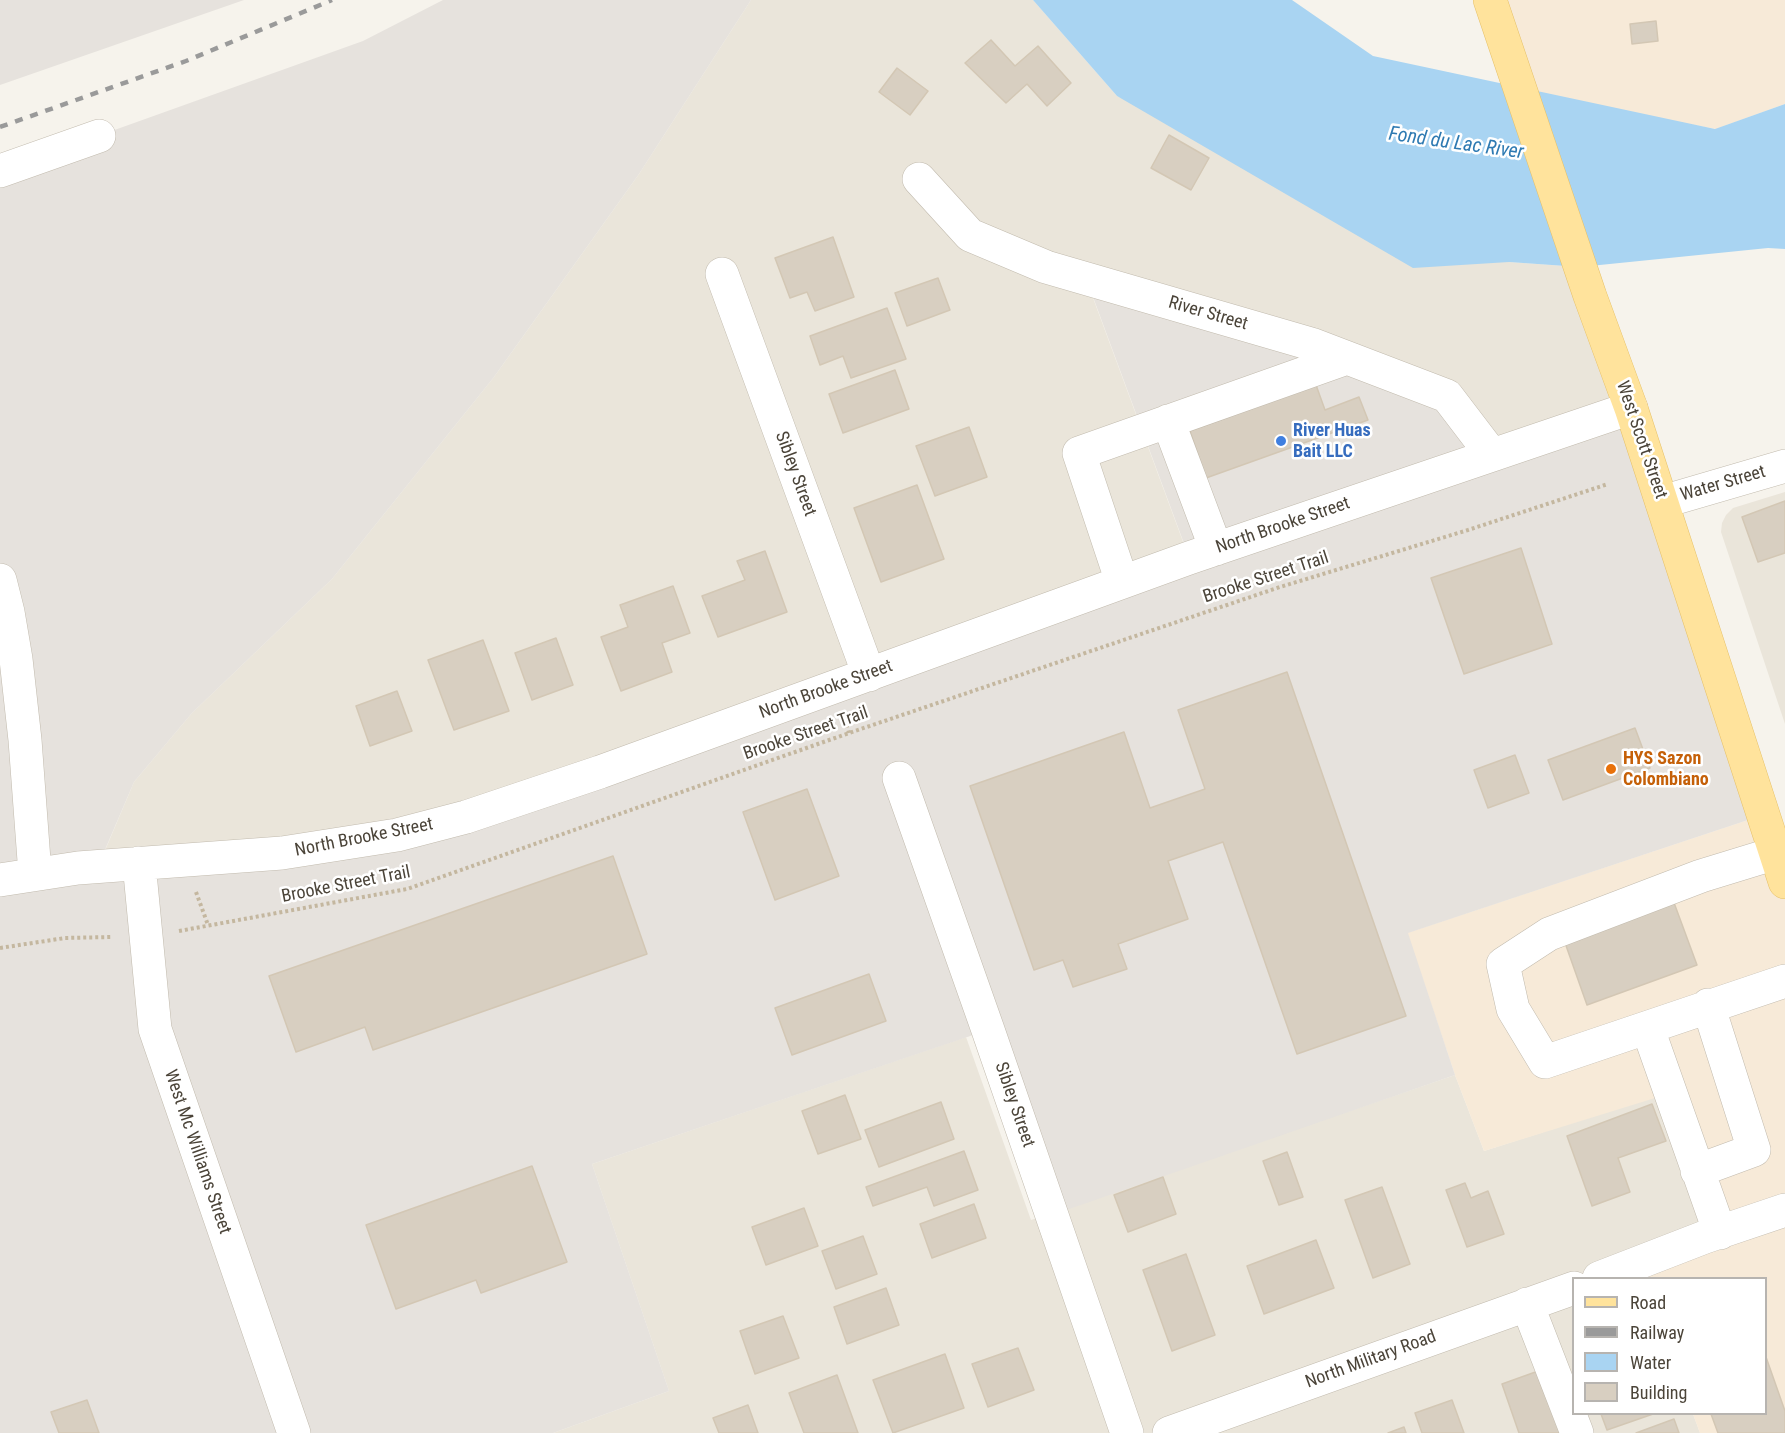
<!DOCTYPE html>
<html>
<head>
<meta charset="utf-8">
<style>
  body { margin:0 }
  #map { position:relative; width:1785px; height:1433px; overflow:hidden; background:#f6f3ec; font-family:"Roboto Condensed",sans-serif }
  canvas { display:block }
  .legend { position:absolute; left:1572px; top:1277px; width:195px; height:138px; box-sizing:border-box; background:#fff; border:2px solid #b7b4b0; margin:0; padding:8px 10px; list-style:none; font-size:18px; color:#4b4439 }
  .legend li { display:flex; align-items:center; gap:12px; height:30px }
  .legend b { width:30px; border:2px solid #b7b4b0 }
</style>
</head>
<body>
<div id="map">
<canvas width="1785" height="1433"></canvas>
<ul class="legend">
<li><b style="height:8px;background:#ffe39c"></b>Road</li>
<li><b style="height:8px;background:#9a9a9a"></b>Railway</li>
<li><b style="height:16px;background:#a9d4f2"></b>Water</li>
<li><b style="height:16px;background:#d8cfc1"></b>Building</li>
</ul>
</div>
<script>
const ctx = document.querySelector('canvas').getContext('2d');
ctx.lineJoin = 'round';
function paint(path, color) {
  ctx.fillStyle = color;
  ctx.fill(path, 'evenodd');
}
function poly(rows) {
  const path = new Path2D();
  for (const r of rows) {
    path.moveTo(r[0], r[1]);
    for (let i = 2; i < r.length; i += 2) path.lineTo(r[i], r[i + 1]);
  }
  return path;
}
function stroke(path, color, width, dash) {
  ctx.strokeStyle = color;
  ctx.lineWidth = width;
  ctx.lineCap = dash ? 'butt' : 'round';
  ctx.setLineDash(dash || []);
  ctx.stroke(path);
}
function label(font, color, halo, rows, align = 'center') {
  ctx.font = font + ' "Roboto Condensed",sans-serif';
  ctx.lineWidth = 5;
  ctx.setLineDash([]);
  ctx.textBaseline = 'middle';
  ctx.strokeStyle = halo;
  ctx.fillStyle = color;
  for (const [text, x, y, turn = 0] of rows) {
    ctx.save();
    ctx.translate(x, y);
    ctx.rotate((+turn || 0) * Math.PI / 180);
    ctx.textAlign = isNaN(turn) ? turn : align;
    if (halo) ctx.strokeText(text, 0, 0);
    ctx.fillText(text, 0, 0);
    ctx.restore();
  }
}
const residential = poly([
  [751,0,1033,0,1117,96,1509,262,1580,267,1631,408,1492,455,1086,279,1189,558,466,817,98,867,134,782,192,713,332,579,494,377,639,174],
  [1785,492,1785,724,1721,532,1722,523,1726,515,1733,508],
  [966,1037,1031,1220,1455,1075,1484,1151,1656,1096,1705,1237,1641,1264,1646,1278,1574,1278,1574,1414,1693,1414,1700,1433,553,1433,669,1391,592,1164]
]);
const commercial = poly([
  [1490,0,1785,0,1785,104,1716,129,1521,94],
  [1763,815,1785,882,1785,1433,1700,1433,1693,1414,1766,1414,1766,1278,1646,1278,1641,1263,1705,1237,1655,1098,1484,1151,1455,1075,1407,933]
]);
const industrial = poly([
  [0,0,244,0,0,85],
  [443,0,751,0,639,174,494,377,332,579,192,713,134,782,98,866,342,844,1189,557,1086,278,1447,396,1492,455,1631,408,1763,815,1408,933,1455,1075,1052,1215,988,1030,592,1164,669,1391,553,1433,0,1433,0,171,363,41]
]);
const water = poly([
  [1033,0,1292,0,1373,56,1715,129,1785,104,1785,249,1768,248,1580,267,1509,262,1413,268,1117,96]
]);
const building = poly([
  [1656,21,1658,41,1632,44,1630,24,1656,21],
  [991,40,1015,66,1038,46,1071,83,1047,106,1027,84,1006,103,965,63,991,40],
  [897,68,928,91,910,115,879,92,897,68],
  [1169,135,1209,158,1191,190,1151,168,1169,135],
  [833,237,854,297,815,311,807,292,790,298,775,258,833,237],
  [938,278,950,310,907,326,895,293,938,278],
  [887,308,906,359,851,378,843,356,820,365,810,336,887,308],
  [895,370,909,409,843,433,829,394,895,370],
  [1316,385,1325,410,1359,397,1368,420,1206,478,1190,431,1316,385],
  [969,427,987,477,935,496,916,446,969,427],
  [917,485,944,559,881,582,854,508,917,485],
  [1785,501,1785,553,1758,562,1742,517,1785,501],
  [1521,548,1552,644,1464,674,1431,578,1521,548],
  [765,551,787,612,718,637,702,596,745,580,737,561,765,551],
  [673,586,690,633,662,643,672,672,621,691,601,637,628,627,620,605,673,586],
  [556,638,573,685,532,700,515,653,556,638],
  [483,640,509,711,454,730,428,660,483,640],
  [1287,672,1406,1016,1297,1054,1223,842,1168,861,1188,919,1118,944,1127,969,1073,987,1063,960,1034,970,970,786,1124,732,1150,808,1205,789,1178,710,1287,672],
  [397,691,412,731,370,746,356,706,397,691],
  [1635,728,1650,768,1563,800,1548,760,1635,728],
  [1515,755,1529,793,1488,808,1474,770,1515,755],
  [807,789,839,876,775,900,743,812,807,789],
  [613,856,647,954,373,1050,365,1027,296,1052,269,976,613,856],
  [1673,900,1697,965,1587,1005,1564,940,1673,900],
  [869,974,886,1021,792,1055,775,1008,869,974],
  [845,1095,861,1139,818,1154,802,1111,845,1095],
  [941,1102,954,1139,879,1167,865,1130,941,1102],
  [1652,1104,1666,1141,1618,1158,1630,1192,1592,1206,1567,1136,1652,1104],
  [964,1151,978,1190,934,1206,927,1187,873,1206,866,1187,964,1151],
  [1287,1152,1303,1197,1279,1205,1263,1161,1287,1152],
  [532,1166,567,1262,481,1293,476,1280,396,1309,366,1225,532,1166],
  [1163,1177,1176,1214,1128,1232,1114,1195,1163,1177],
  [1465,1183,1471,1198,1488,1191,1504,1234,1467,1247,1446,1190,1465,1183],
  [1382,1187,1410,1264,1373,1278,1345,1200,1382,1187],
  [974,1204,986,1238,932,1258,920,1224,974,1204],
  [804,1208,818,1246,766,1265,752,1227,804,1208],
  [863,1236,877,1274,836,1289,822,1251,863,1236],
  [1316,1240,1334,1288,1264,1314,1247,1266,1316,1240],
  [1186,1254,1215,1335,1172,1351,1143,1270,1186,1254],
  [886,1288,899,1325,847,1344,834,1307,886,1288],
  [783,1316,799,1358,755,1374,740,1331,783,1316],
  [1018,1348,1034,1390,988,1407,972,1364,1018,1348],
  [945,1354,964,1408,893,1433,873,1380,945,1354],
  [1766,1357,1785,1411,1785,1433,1718,1433,1711,1414,1766,1414,1766,1357],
  [1541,1370,1564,1433,1519,1433,1502,1384,1541,1370],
  [837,1375,858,1433,804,1433,789,1393,837,1375],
  [87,1400,99,1433,59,1433,51,1412,87,1400],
  [1452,1400,1464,1433,1422,1433,1415,1413,1452,1400],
  [748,1405,758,1433,719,1433,713,1418,748,1405],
  [1601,1414,1653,1414,1607,1430,1601,1414],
  [1674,1419,1679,1433,1636,1433,1674,1419],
  [1404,1427,1406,1433,1388,1433,1404,1427]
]);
const path = poly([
  [845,719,849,733],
  [196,892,208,925],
  [179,931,407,889,849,733,1280,587,1468,530,1608,484],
  [0,948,65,938,112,937]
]);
const minor = poly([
  [0,171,99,136],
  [919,179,970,235,1046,267,1311,344,1447,396,1492,455],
  [722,274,869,675],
  [1168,421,1216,549],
  [1662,502,1785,466],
  [0,580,8,612,16,659,25,740,35,874],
  [1122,582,1079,453,1347,358],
  [899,778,988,1030,1127,1433],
  [1776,853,1701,876,1549,934,1503,964,1513,1009,1545,1062,1785,981],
  [139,863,155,1029,294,1433],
  [0,880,78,868,282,853,397,835,466,817,600,772,1189,558,1631,408],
  [1648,1029,1720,1233],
  [1697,1171,1754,1150,1708,1005],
  [1599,1278,1705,1237,1785,1210],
  [1527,1304,1577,1433],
  [1169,1433,1574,1288]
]);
const major = poly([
  [1490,0,1590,296,1631,408,1785,882]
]);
const rail = poly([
  [0,127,186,61,332,0]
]);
const markers = [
  [1281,441,6,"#3f7fe0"],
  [1611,769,6,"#e8710a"]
];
const streetNames = [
  ["River Street",1208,314,16],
  ["West Scott Street",1641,440,71],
  ["Sibley Street",795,474,70],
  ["Water Street",1723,484,-16],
  ["North Brooke Street",1283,526,-19],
  ["Brooke Street Trail",1266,578,-18],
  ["North Brooke Street",826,690,-20],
  ["Brooke Street Trail",806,734,-19],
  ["North Brooke Street",364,838,-11],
  ["Brooke Street Trail",346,885,-11],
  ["Sibley Street",1014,1105,71],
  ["West Mc Williams Street",197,1152,71],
  ["North Military Road",1371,1360,-20]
];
const shopNames = [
  ["River Huas",1293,431],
  ["Bait LLC",1293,452]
];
const foodNames = [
  ["HYS Sazon",1623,759],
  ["Colombiano",1623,780]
];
const waterNames = [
  ["Fond du Lac River",1456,144,8]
];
paint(residential, '#eae5da');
paint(commercial, '#f7ead8');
paint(industrial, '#e6e2dd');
paint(water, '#a9d4f2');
paint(building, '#d8cfc1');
stroke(building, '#d3c7b4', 1.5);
stroke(minor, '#c2bbae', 34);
stroke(major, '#e6c16a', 34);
stroke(path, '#c4b79f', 4, [3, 3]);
stroke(minor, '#fff', 33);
stroke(major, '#ffe39c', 33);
stroke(rail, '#9a9a9a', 4.5, [8, 8]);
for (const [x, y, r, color] of markers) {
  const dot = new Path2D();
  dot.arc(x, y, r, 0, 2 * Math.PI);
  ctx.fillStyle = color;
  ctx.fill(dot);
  stroke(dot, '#fff', 2);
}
label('18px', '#4b4439', '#fff', streetNames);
label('bold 18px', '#366cbe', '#fff', shopNames, 'left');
label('bold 18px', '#c56008', '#fff', foodNames, 'left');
label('italic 20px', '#2e7ab2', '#fff', waterNames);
</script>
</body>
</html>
